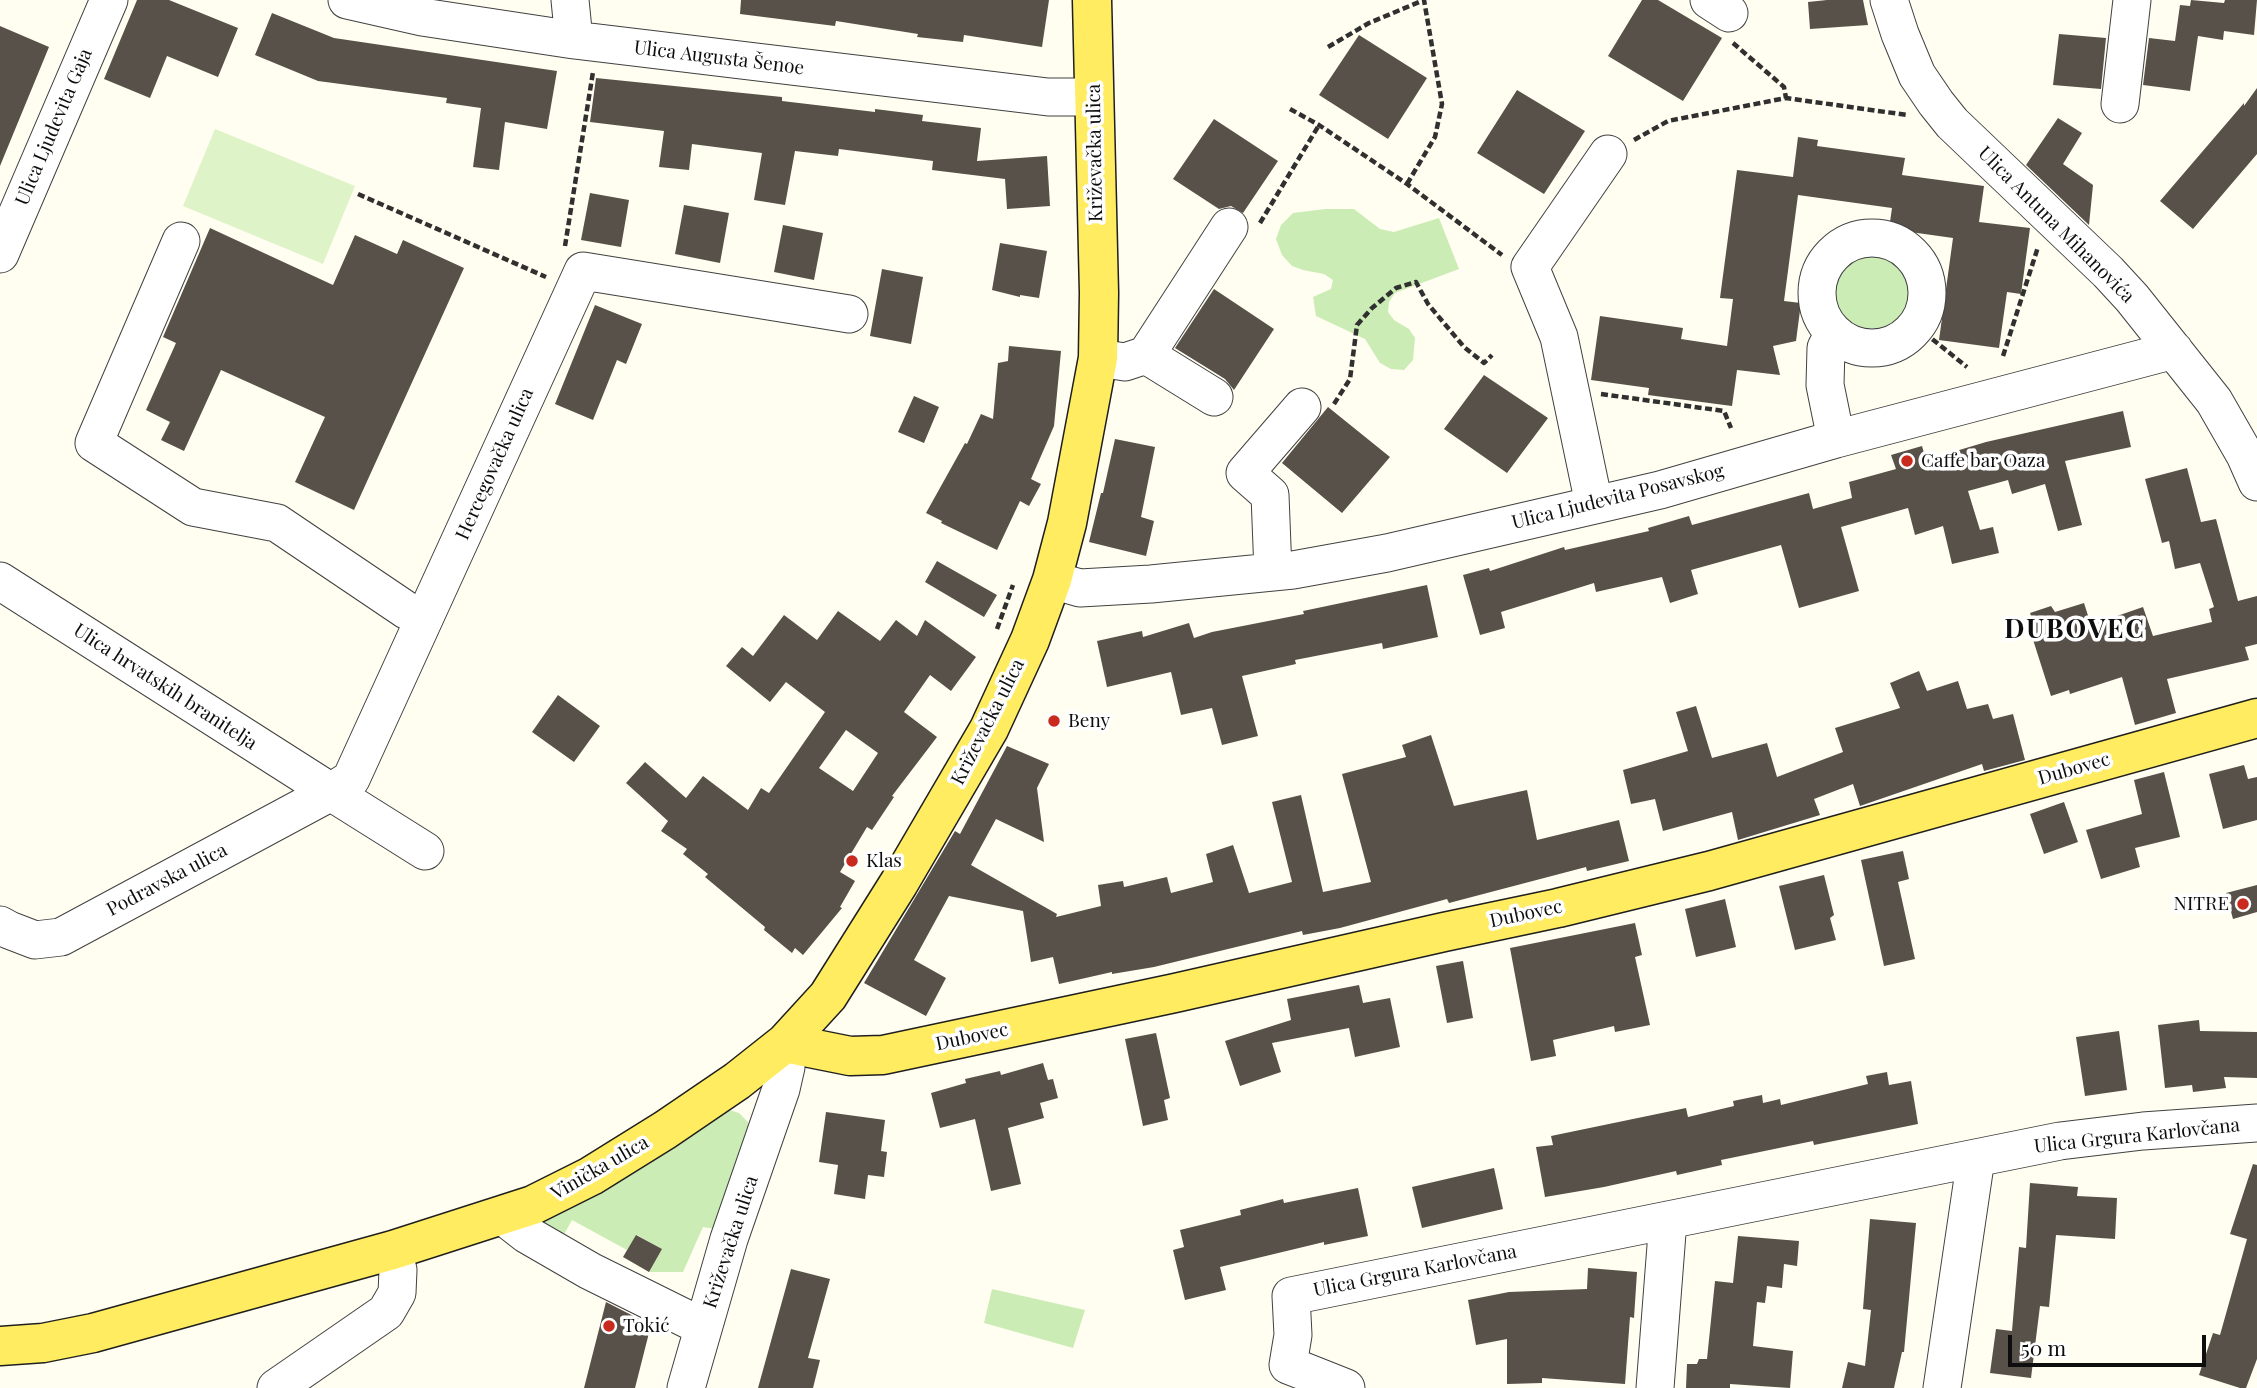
<!DOCTYPE html>
<html>
<head>
<meta charset="utf-8">
<style>
  body { margin:0 }
  #map { position:relative; width:2257px; height:1388px; overflow:hidden; background:#fffef0; font-family:"Playfair Display",serif }
  canvas { display:block }
  .scale { position:absolute; left:2008px; top:1335px; width:198px; height:32px; box-sizing:border-box; border:4px solid #0e0e0e; border-top:0; padding-left:9px; font-size:21px; line-height:24px; white-space:nowrap; color:#0e0e0e; -webkit-text-stroke:5px #fff; paint-order:stroke }
</style>
</head>
<body>
<div id="map">
<canvas width="2257" height="1388"></canvas>
<div class="scale">50 m</div>
</div>
<script>
const ctx = document.querySelector('canvas').getContext('2d');
ctx.lineJoin = 'round';
function paint(path, color) {
  ctx.fillStyle = color;
  ctx.fill(path, 'evenodd');
}
function poly(rows) {
  const path = new Path2D();
  for (const r of rows) {
    if (r.length === 3) {
      path.moveTo(r[0] + r[2], r[1]);
      path.arc(r[0], r[1], r[2], 0, 2 * Math.PI);
      continue;
    }
    path.moveTo(r[0], r[1]);
    for (let i = 2; i < r.length; i += 2) path.lineTo(r[i], r[i + 1]);
  }
  return path;
}
function stroke(path, color, width, dash) {
  ctx.strokeStyle = color;
  ctx.lineWidth = width;
  ctx.lineCap = dash ? 'butt' : 'round';
  ctx.setLineDash(dash || []);
  ctx.stroke(path);
}
function label(font, color, halo, rows, align = 'center') {
  ctx.font = font + ' "Playfair Display",serif';
  ctx.lineWidth = 7;
  ctx.setLineDash([]);
  ctx.textBaseline = 'middle';
  ctx.strokeStyle = halo;
  ctx.fillStyle = color;
  for (const [text, x, y, turn = 0] of rows) {
    ctx.save();
    ctx.translate(x, y);
    ctx.rotate((+turn || 0) * Math.PI / 180);
    ctx.textAlign = isNaN(turn) ? turn : align;
    if (halo) ctx.strokeText(text, 0, 0);
    ctx.fillText(text, 0, 0);
    ctx.restore();
  }
}
const green = poly([
  [1325,209,1354,209,1380,229,1394,232,1439,218,1459,269,1395,293,1389,302,1388,312,1394,320,1409,329,1415,338,1413,360,1404,370,1391,369,1380,363,1365,339,1316,316,1313,297,1331,289,1333,280,1324,274,1303,270,1292,266,1282,255,1276,239,1281,225,1293,213],
  [1873,295,39],
  [726,1109,739,1113,748,1122,749,1138,715,1229,703,1227,683,1272,649,1272,661,1249,637,1235,627,1250,572,1220,562,1238,542,1228,540,1216],
  [992,1289,1085,1310,1073,1348,984,1323]
]);
const pitch = poly([
  [215,129,355,186,323,264,183,206]
]);
const building = poly([
  [137,0,169,0,238,28,218,77,167,56,150,98,104,79],
  [741,0,1049,0,1042,47,964,35,963,42,917,37,918,34,836,21,835,26,740,14],
  [1642,0,1658,0,1722,38,1683,101,1608,56],
  [1827,0,1863,0,1868,25,1810,29,1808,2],
  [2191,0,2224,3,2225,0,2257,0,2254,35,2224,31,2223,40,2198,36,2190,91,2143,85,2149,38,2175,41,2180,5,2190,6],
  [272,13,334,38,557,71,547,129,505,122,499,170,473,167,481,108,446,103,447,98,318,81,255,55],
  [0,26,49,47,0,166],
  [2059,34,2106,38,2101,89,2053,85],
  [1359,35,1427,78,1388,139,1319,95],
  [596,78,782,97,782,101,875,112,875,109,923,115,922,121,981,128,977,161,1047,156,1050,206,1007,209,1005,179,932,170,933,161,839,149,838,156,795,151,785,205,754,200,762,153,692,144,689,170,659,167,664,131,590,122],
  [2257,88,2257,154,2193,229,2160,201,2244,103,2244,106],
  [1517,90,1585,131,1544,194,1477,153],
  [2058,118,2082,133,2063,164,2093,185,2089,225,2026,165],
  [1214,119,1278,161,1243,213,1231,206,1219,209,1173,179],
  [1798,137,1818,140,1817,146,1905,158,1902,175,1984,186,1979,222,2030,228,2021,294,2007,292,1999,348,1939,340,1953,238,1889,229,1892,208,1798,195,1784,301,1801,303,1796,341,1773,346,1780,375,1737,370,1732,406,1648,395,1649,388,1591,380,1600,316,1683,328,1681,339,1727,346,1733,299,1720,298,1737,170,1793,177],
  [590,193,629,200,621,247,581,240],
  [684,205,729,213,720,263,675,254],
  [783,225,823,233,814,280,774,272],
  [210,228,333,285,355,235,397,254,403,240,464,268,354,510,295,482,325,417,221,370,184,451,161,440,170,422,146,410,176,343,163,337],
  [1000,243,1047,251,1039,298,1020,295,1020,297,992,290],
  [882,269,923,277,911,344,870,336],
  [1214,289,1274,329,1234,390,1225,379,1175,348],
  [595,305,642,324,626,364,617,360,593,420,555,404],
  [1009,346,1061,351,1054,426,1031,479,1041,484,1029,506,1020,501,997,550,941,523,942,521,926,513,965,443,967,444,981,414,993,419,998,363,1008,361],
  [1484,375,1548,418,1507,473,1444,429],
  [914,396,939,407,924,443,898,432],
  [1328,407,1390,457,1342,513,1282,463],
  [2123,411,2131,447,2065,461,2082,525,2058,531,2045,484,2012,494,2008,480,1968,491,1980,530,1993,527,1999,553,1952,564,1943,526,1915,535,1908,508,1841,527,1859,591,1799,608,1781,545,1691,570,1698,594,1670,603,1662,577,1596,592,1594,583,1501,612,1505,628,1480,635,1463,575,1489,568,1490,571,1564,547,1565,550,1649,531,1648,528,1689,516,1692,525,1809,493,1813,509,1852,498,1849,482,1896,469,1891,455,1922,446,1926,460,1986,442],
  [1115,439,1155,447,1141,517,1154,521,1146,556,1089,542,1101,493,1103,493],
  [2187,468,2201,522,2216,519,2238,601,2257,596,2257,644,2245,647,2249,660,2167,679,2176,713,2135,725,2122,677,2070,694,2069,690,2051,696,2028,624,2034,624,2030,613,2051,606,2055,612,2084,603,2091,625,2143,607,2153,636,2212,622,2209,609,2214,607,2200,563,2175,569,2169,541,2162,543,2145,479],
  [937,561,997,595,984,617,925,582],
  [1427,585,1438,637,1383,649,1382,643,1295,660,1296,664,1242,676,1258,736,1222,745,1212,708,1181,715,1171,672,1107,687,1097,641,1142,631,1143,637,1189,623,1194,638,1212,632,1304,614,1303,611],
  [838,611,880,641,896,620,917,636,925,620,976,657,951,691,930,675,904,712,937,737,892,796,894,797,872,830,867,827,840,872,855,881,840,907,842,908,803,955,795,948,792,953,764,930,765,927,705,877,708,874,683,854,687,849,661,831,668,821,626,783,645,762,686,798,703,776,748,810,761,788,769,793,825,712,786,682,770,702,726,666,742,647,753,656,784,615,817,640],
  [846,730,878,753,853,791,819,768],
  [1919,671,1927,691,1958,681,1967,709,1988,704,1993,719,2013,714,2025,760,1984,771,1982,764,1860,806,1853,784,1814,799,1820,815,1738,840,1732,812,1663,831,1655,799,1631,804,1623,770,1688,751,1676,712,1696,706,1712,758,1767,743,1777,777,1843,752,1835,728,1900,708,1890,683],
  [558,695,600,726,574,762,532,732],
  [1431,735,1454,806,1527,790,1537,840,1619,820,1629,861,1587,871,1586,867,1449,903,1447,899,1340,928,1303,935,1302,931,1154,967,1112,974,1112,972,1059,984,1053,957,1031,962,1023,911,949,896,914,960,946,978,926,1016,864,983,955,831,960,834,1007,746,1049,764,1037,788,1044,842,996,819,971,865,1057,914,1056,917,1101,906,1098,885,1123,881,1124,887,1167,877,1171,893,1213,882,1206,854,1233,845,1249,893,1292,882,1272,802,1301,795,1323,892,1371,882,1342,774,1406,757,1402,745],
  [2244,765,2248,779,2257,777,2257,820,2223,829,2209,774],
  [2164,772,2180,837,2135,848,2140,867,2101,879,2086,830,2142,814,2134,780],
  [2064,802,2078,842,2044,854,2030,814],
  [1903,851,1909,879,1898,882,1915,959,1884,966,1861,860],
  [1824,875,1834,915,1830,918,1836,940,1795,950,1779,886],
  [2257,885,2257,912,2233,919,2226,893],
  [1725,899,1736,947,1696,957,1685,909],
  [1635,923,1642,955,1635,957,1650,1025,1615,1032,1614,1026,1553,1040,1556,1056,1531,1061,1510,948],
  [1463,961,1473,1018,1447,1023,1436,966],
  [1359,985,1363,1003,1390,998,1400,1047,1355,1057,1349,1028,1272,1043,1281,1072,1240,1086,1225,1041,1291,1020,1287,999],
  [2199,1020,2200,1031,2257,1032,2257,1078,2224,1077,2226,1088,2193,1092,2192,1085,2165,1088,2158,1025],
  [2119,1031,2127,1090,2085,1096,2076,1037],
  [1156,1033,1170,1098,1164,1100,1168,1120,1143,1126,1125,1039],
  [1043,1063,1048,1080,1053,1079,1058,1098,1040,1103,1044,1118,1008,1128,1021,1184,991,1191,975,1119,940,1128,931,1093,966,1083,965,1079,1000,1071,1001,1075],
  [1887,1072,1889,1085,1911,1081,1918,1124,1814,1145,1813,1141,1721,1160,1722,1165,1677,1175,1676,1171,1604,1187,1545,1197,1536,1147,1553,1145,1551,1136,1686,1108,1688,1117,1734,1106,1733,1101,1762,1095,1763,1103,1780,1099,1781,1105,1868,1084,1866,1076],
  [826,1112,885,1120,881,1151,887,1152,884,1177,868,1175,865,1199,834,1194,838,1165,819,1162],
  [2253,1164,2257,1165,2257,1359,2246,1388,2240,1388,2199,1375,2213,1333,2220,1335,2247,1239,2230,1234],
  [1494,1168,1503,1209,1422,1228,1412,1187],
  [2030,1183,2078,1187,2077,1196,2117,1198,2115,1239,2056,1235,2049,1307,2040,1306,2031,1378,1990,1373,1996,1329,2012,1331,2019,1247,2026,1248],
  [1358,1188,1368,1236,1324,1245,1324,1242,1220,1267,1226,1290,1185,1300,1173,1250,1184,1247,1180,1230,1241,1215,1240,1210,1283,1199,1284,1203],
  [1870,1219,1916,1223,1904,1352,1902,1352,1894,1388,1842,1388,1848,1362,1865,1366,1871,1310,1863,1309],
  [636,1235,662,1249,649,1272,623,1257],
  [1738,1236,1799,1241,1797,1266,1784,1264,1782,1288,1767,1286,1765,1303,1757,1302,1753,1346,1793,1351,1790,1388,1730,1384,1730,1388,1686,1388,1687,1364,1697,1364,1699,1359,1707,1359,1715,1281,1733,1283],
  [1588,1268,1637,1272,1634,1318,1630,1317,1625,1384,1542,1378,1542,1383,1507,1384,1507,1339,1476,1345,1468,1300,1509,1292,1587,1289],
  [791,1269,830,1279,808,1358,820,1360,813,1388,758,1388],
  [606,1302,651,1325,635,1388,584,1388]
]);
const path = poly([
  [1733,43,1784,87,1786,98],
  [1328,47,1369,23,1424,0],
  [1290,109,1319,125,1407,184,1502,255],
  [1634,140,1668,121,1786,98,1907,115],
  [1407,184,1435,137,1442,104,1424,0],
  [358,194,546,277],
  [1260,223,1319,125],
  [565,246,593,72],
  [1916,326,1967,367],
  [2003,356,2038,247],
  [1601,394,1724,411,1731,428],
  [1334,404,1350,379,1357,325,1372,308,1396,288,1416,282,1428,304,1464,347,1484,363,1492,355],
  [997,629,1013,585]
]);
const minor = poly([
  [347,0,422,17,574,40,1048,97,1094,97],
  [570,0,574,40],
  [1709,0,1729,13],
  [1889,0,1900,34,1917,75,1936,103,1952,123,2108,272,2132,298,2214,401,2245,455,2257,482],
  [2120,104,2132,0],
  [1872,293,55],
  [181,241,94,443,193,507,277,523,406,610,424,619],
  [0,254,109,0],
  [1834,333,1826,348,1825,385,1836,439],
  [1146,355,1229,227],
  [1098,358,1125,362,1146,355,1214,397],
  [1594,504,1559,337,1530,267,1608,154],
  [1273,572,1270,495,1245,473,1302,407],
  [1052,580,1080,588,1151,584,1293,570,1387,553,1660,490,1836,439,2174,350],
  [0,581,331,792,61,937,35,940,9,930,0,925],
  [425,851,331,792,351,779,583,271,849,314],
  [503,1216,526,1234,590,1271,703,1327],
  [276,1388,386,1312,397,1293,398,1270,393,1250],
  [686,1388,729,1239,781,1089,786,1067,785,1043],
  [1346,1388,1288,1365,1293,1335,1291,1296,2060,1141,2143,1131,2257,1123],
  [1655,1388,1668,1220],
  [1942,1388,1976,1158]
]);
const major = poly([
  [785,1043,850,1056,883,1055,1175,993,1444,932,1558,908,1709,871,2257,718],
  [0,1346,43,1343,93,1333,393,1250,533,1205,591,1176,665,1130,737,1081,785,1043,828,996,899,883,989,729,1030,640,1052,580,1067,523,1098,358,1099,293,1092,0]
]);
const markers = [
  [1907,461,7,"#c82a1d"],
  [1054,721,7,"#c82a1d"],
  [852,861,7,"#c82a1d"],
  [2243,904,7,"#c82a1d"],
  [609,1326,7,"#c82a1d"]
];
const streetNames = [
  ["Ulica Augusta Šenoe",719,58,7],
  ["Ulica Ljudevita Gaja",54,127,-67],
  ["Križevačka ulica",1095,153,-91],
  ["Ulica Antuna Mihanovića",2056,225,45],
  ["Hercegovačka ulica",495,464,-66],
  ["Ulica Ljudevita Posavskog",1618,497,-14],
  ["Ulica hrvatskih branitelja",165,687,33],
  ["Križevačka ulica",988,722,-63],
  ["Dubovec",2074,769,-16],
  ["Podravska ulica",167,880,-28],
  ["Dubovec",1526,914,-12],
  ["Dubovec",972,1037,-12],
  ["Ulica Grgura Karlovčana",2137,1136,-6],
  ["Vinička ulica",600,1168,-30],
  ["Križevačka ulica",731,1242,-72],
  ["Ulica Grgura Karlovčana",1415,1271,-11]
];
const poiNames = [
  ["Caffe bar Oaza",1921,461],
  ["Beny",1068,721],
  ["Klas",866,861],
  ["NITRE",2229,904,"right"],
  ["Tokić",623,1326]
];
const districtNames = [
  ["DUBOVEC",2075,630]
];
paint(green, '#ccecb6');
paint(pitch, '#dff3c9');
paint(building, '#58514a');
stroke(minor, '#414141', 39);
stroke(major, '#1f1f1f', 41);
stroke(path, '#303030', 4.5, [7, 3.5]);
stroke(minor, '#fff', 37);
stroke(major, '#ffec60', 38);
for (const [x, y, r, color] of markers) {
  const dot = new Path2D();
  dot.arc(x, y, r, 0, 2 * Math.PI);
  ctx.fillStyle = color;
  ctx.fill(dot);
  stroke(dot, '#fff', 2.5);
}
label('19px', '#0e0e0e', '#fff', streetNames);
label('19px', '#0e0e0e', '#fff', poiNames, 'left');
ctx.letterSpacing = '2px';
label('bold 26px', '#0e0e0e', '#fff', districtNames);
ctx.letterSpacing = '0px';
</script>
</body>
</html>
